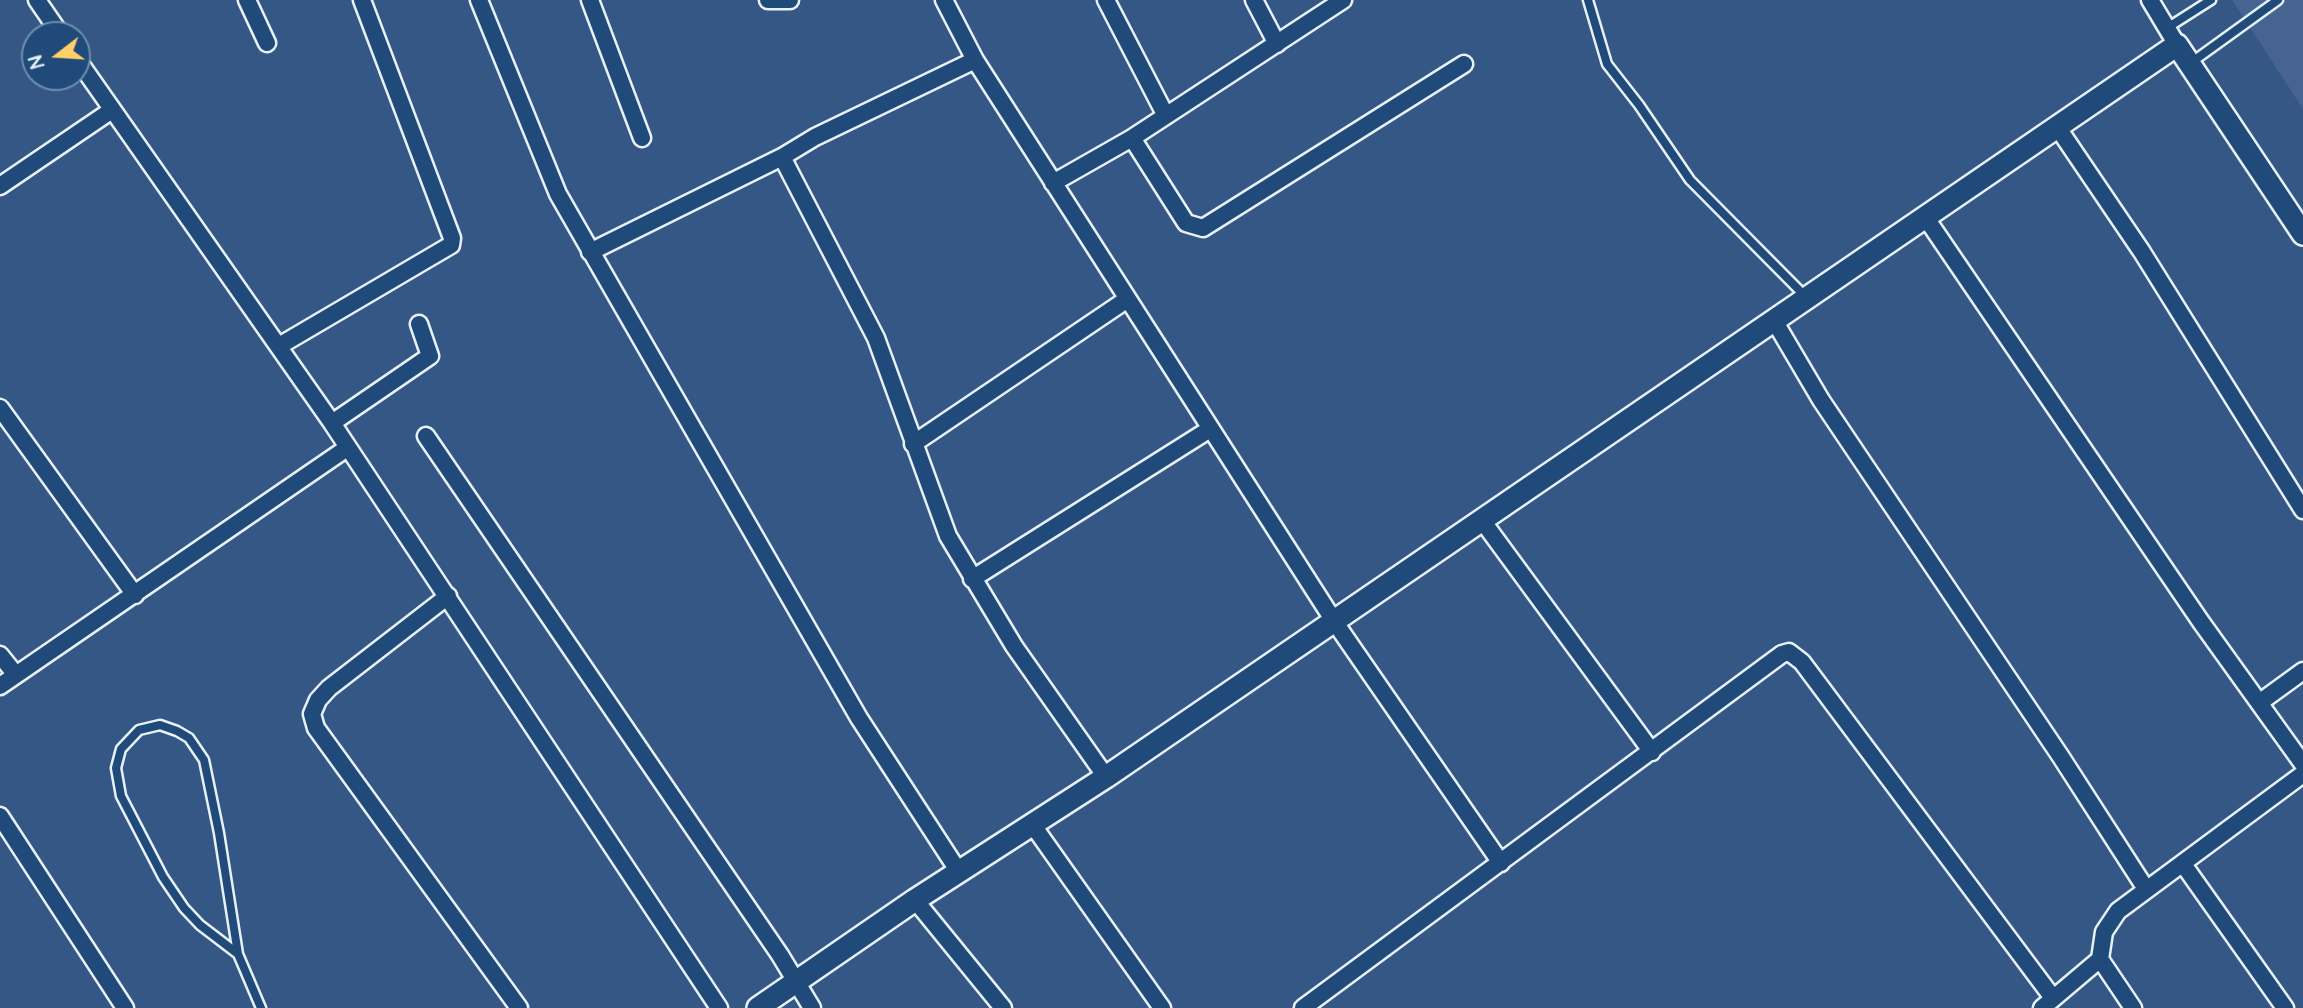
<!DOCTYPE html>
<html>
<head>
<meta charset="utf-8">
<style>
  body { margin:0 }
  #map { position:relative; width:2303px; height:1008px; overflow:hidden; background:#345786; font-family:"Architects Daughter",sans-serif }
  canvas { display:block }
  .north { position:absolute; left:21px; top:21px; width:70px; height:70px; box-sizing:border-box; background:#1f4a7a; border:2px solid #6f8dac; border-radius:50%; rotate:253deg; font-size:19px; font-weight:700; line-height:28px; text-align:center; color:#e8f1f8 }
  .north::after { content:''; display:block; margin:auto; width:24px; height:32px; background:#ffd166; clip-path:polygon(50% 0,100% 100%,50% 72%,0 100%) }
</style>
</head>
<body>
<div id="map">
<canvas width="2303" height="1008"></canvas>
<div class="north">N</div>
</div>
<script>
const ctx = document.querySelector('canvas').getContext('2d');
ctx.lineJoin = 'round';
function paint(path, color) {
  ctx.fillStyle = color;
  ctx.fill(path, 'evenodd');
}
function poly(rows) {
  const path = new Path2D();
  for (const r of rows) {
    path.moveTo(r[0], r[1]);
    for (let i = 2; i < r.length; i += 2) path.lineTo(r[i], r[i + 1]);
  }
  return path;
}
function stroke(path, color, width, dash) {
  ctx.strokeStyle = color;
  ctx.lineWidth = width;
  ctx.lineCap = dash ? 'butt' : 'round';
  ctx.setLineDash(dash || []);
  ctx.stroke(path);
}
const built = poly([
  [2232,0,2303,0,2303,109]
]);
const service = poly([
  [1588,0,1607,64,1639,105,1690,180,1806,297],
  [2167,28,2211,0],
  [2192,62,2278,0],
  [238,954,200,925,184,908,163,877,121,796,116,768,121,749,139,730,160,725,177,731,189,738,204,760,219,833,238,954,261,1008]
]);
const minor = poly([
  [37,0,61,35],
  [247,0,267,43],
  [479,0,558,194,859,718,959,872],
  [590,0,642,138],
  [768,0,790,0],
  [944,0,975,60,1334,621,1501,863],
  [1106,0,1166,116],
  [1254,0,1277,44],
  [2150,0,2177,45],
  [77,59,332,423,719,1008],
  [2058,128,2142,252,2303,510],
  [1132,138,1186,223,1203,228,1464,64],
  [782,157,876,338,948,536,1014,646,1106,777],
  [1053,183,1132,138,1343,0],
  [0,186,112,110],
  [1926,218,2201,622,2303,764],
  [590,252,782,157,815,137,975,60],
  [1775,322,1821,400,2061,757,2146,889],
  [279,346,451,245,452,238,362,0],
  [0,408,135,595],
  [332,423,430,356,419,324],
  [426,436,780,955,812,1008],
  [913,444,1126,300],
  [1481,519,1652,752],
  [972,579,1210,429],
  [448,596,329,688,318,700,312,714,316,728,519,1008],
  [0,655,16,675],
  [0,686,347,448],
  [2259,703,2303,671],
  [0,816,125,1008],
  [1032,824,1162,1008],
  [2183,864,2285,1008],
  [915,900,1003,1008],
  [2100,959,2133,1008],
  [1303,1008,1782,654,1789,652,1802,662,2053,998],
  [2042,1008,2100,959,2104,932,2118,911,2303,774]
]);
const tertiary = poly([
  [758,1008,915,900,1106,777,2177,45,2303,234]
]);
paint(built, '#476391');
stroke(service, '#e8f1f8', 13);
stroke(minor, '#e8f1f8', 21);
stroke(tertiary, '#e8f1f8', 26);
stroke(service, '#1f4a7a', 8);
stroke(minor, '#1f4a7a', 16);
stroke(tertiary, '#1f4a7a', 21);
</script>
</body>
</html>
